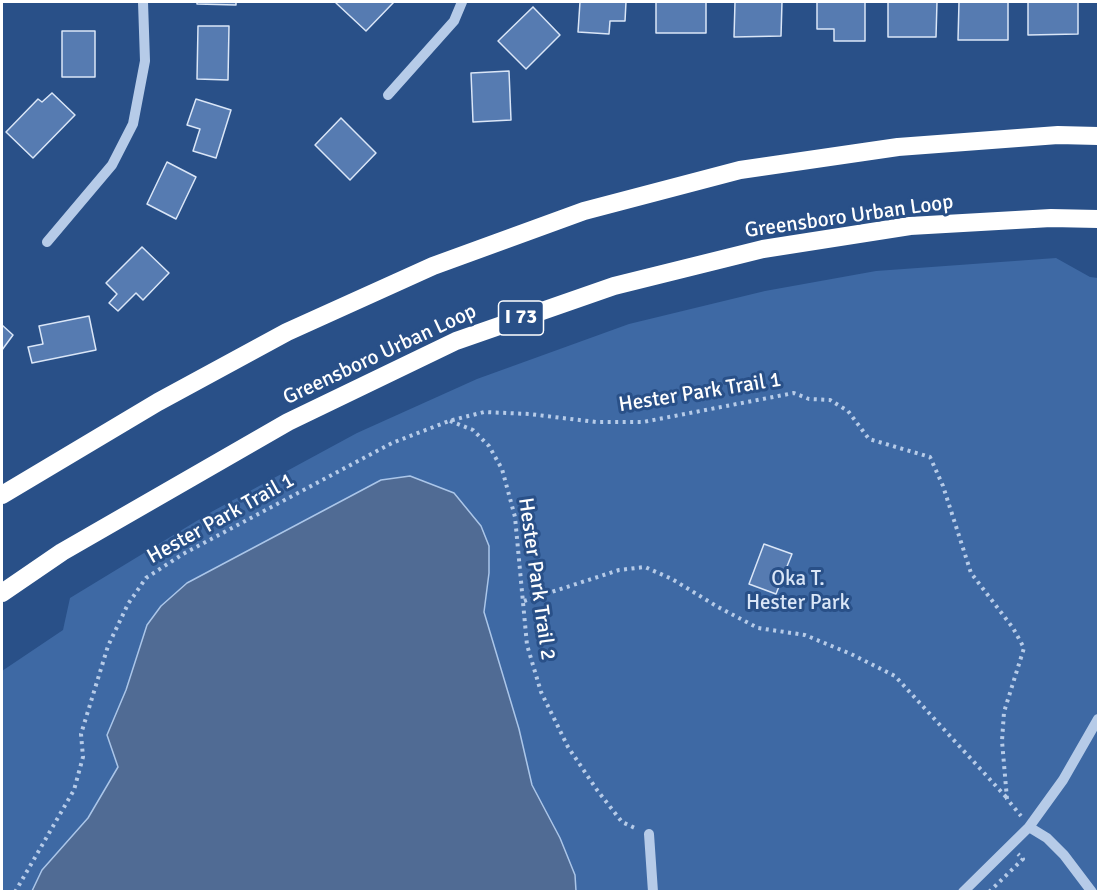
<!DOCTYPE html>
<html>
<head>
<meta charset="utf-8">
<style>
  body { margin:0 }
  #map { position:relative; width:1100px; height:893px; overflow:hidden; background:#295088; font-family:Signika,sans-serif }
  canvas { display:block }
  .frame { position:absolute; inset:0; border:3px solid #fff; pointer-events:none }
</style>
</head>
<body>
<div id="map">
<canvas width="1100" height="893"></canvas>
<div class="frame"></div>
</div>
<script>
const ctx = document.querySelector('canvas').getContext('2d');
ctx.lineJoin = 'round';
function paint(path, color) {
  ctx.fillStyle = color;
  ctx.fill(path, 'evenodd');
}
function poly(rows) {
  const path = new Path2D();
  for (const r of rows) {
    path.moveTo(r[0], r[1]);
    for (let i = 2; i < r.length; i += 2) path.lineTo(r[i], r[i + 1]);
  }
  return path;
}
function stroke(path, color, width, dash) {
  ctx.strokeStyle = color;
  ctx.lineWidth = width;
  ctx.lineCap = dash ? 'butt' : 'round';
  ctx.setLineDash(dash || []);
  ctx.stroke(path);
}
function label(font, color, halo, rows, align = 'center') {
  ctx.font = font + ' Signika,sans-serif';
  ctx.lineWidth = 6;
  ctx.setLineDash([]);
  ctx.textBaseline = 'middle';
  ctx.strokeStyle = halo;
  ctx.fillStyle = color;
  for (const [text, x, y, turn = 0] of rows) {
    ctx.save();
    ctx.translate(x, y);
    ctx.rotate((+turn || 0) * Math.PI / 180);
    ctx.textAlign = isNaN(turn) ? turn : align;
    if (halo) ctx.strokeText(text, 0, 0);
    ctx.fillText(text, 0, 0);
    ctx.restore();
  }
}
const green = poly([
  [1056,258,1090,277,1098,278,1098,891,2,892,2,671,63,630,70,598,213,511,357,433,477,379,629,324,765,291,876,271]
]);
const water = poly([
  [410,476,454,493,481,526,489,546,489,573,484,612,519,729,532,785,560,838,575,875,576,891,32,891,42,870,88,818,118,767,107,735,126,690,147,625,161,606,187,583,381,480,410,476]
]);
const building = poly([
  [197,2,236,2,236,5,197,4,197,2],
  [337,2,394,2,366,31,336,3,337,2],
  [580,2,626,2,625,21,610,21,609,34,578,32,580,2],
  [656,2,706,2,706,33,656,33,656,2],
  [735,2,782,2,781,36,734,37,735,2],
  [817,2,865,2,865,41,834,41,834,29,817,29,817,2],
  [888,2,937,2,936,37,888,37,888,2],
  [959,2,1008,2,1008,40,958,40,959,2],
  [1028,2,1078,2,1078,34,1028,35,1028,2],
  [533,7,560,35,526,69,498,41,533,7],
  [198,26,229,26,228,80,197,79,198,26],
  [62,31,95,31,95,77,62,77,62,31],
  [509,71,511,120,473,122,471,73,509,71],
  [52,93,75,115,33,158,6,132,38,99,42,102,52,93],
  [196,99,231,110,216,158,193,151,200,129,187,125,196,99],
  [341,118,376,153,350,180,315,145,341,118],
  [167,162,196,177,176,219,147,204,167,162],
  [142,247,169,273,143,300,136,293,118,311,109,303,117,294,106,283,142,247],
  [89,316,96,350,32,363,28,347,43,344,39,326,89,316],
  [2,325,13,335,2,350,2,325],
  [764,544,792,554,776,594,749,584,764,544]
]);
const path = poly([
  [450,421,473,430,489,446,502,469,515,517,527,645,541,692,568,747,597,790,622,822,637,829],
  [524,601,619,570,645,567,672,579,718,607,758,628,805,635,851,654,895,676,1007,798],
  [15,892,74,790,83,757,81,734,108,646,128,604,146,578,183,554,392,443,449,421,484,412,529,414,596,422,643,422,794,393,809,399,830,400,848,411,869,439,930,457,943,486,971,573,1013,628,1024,648,1004,712,1002,741,1007,799,1021,816],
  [989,892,1023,859,1018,854]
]);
const minor = poly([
  [388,95,454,21,462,2],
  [47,242,112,165,133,124,145,61,143,2],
  [1029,827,1047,838,1064,855,1092,892],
  [649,834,653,892],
  [963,892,1029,827,1063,780,1098,719]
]);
const highway = poly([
  [2,495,158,402,287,332,433,266,584,211,740,170,898,147,1058,135,1098,136],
  [2,593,62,552,288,422,456,341,614,286,763,249,910,226,1051,218,1098,219]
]);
const shields = [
  [521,318,45]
];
const shieldNames = [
  ["I 73",521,318]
];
const streetNames = [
  ["Greensboro Urban Loop",849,217,-8],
  ["Greensboro Urban Loop",380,355,-25],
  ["Hester Park Trail 1",700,393,-9],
  ["Hester Park Trail 1",221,519,-29],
  ["Hester Park Trail 2",536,579,82]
];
const parkNames = [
  ["Oka T.",798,579],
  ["Hester Park",798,603]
];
paint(green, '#3e69a4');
paint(water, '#506b94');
stroke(water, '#abc6e9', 1.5);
paint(building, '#567bb1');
stroke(building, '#dae6f7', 1.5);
stroke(path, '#b6cbe8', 4, [3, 4.5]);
stroke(minor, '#b6cbe8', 10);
stroke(highway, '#fff', 18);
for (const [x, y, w] of shields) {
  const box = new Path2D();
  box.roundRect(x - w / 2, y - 17, w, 34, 4.5);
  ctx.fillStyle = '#295088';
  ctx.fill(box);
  stroke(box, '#fff', 1.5);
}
label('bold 20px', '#fff', null, shieldNames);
label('21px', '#fff', '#295088', streetNames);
label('21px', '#dae6f7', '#295088', parkNames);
</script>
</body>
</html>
